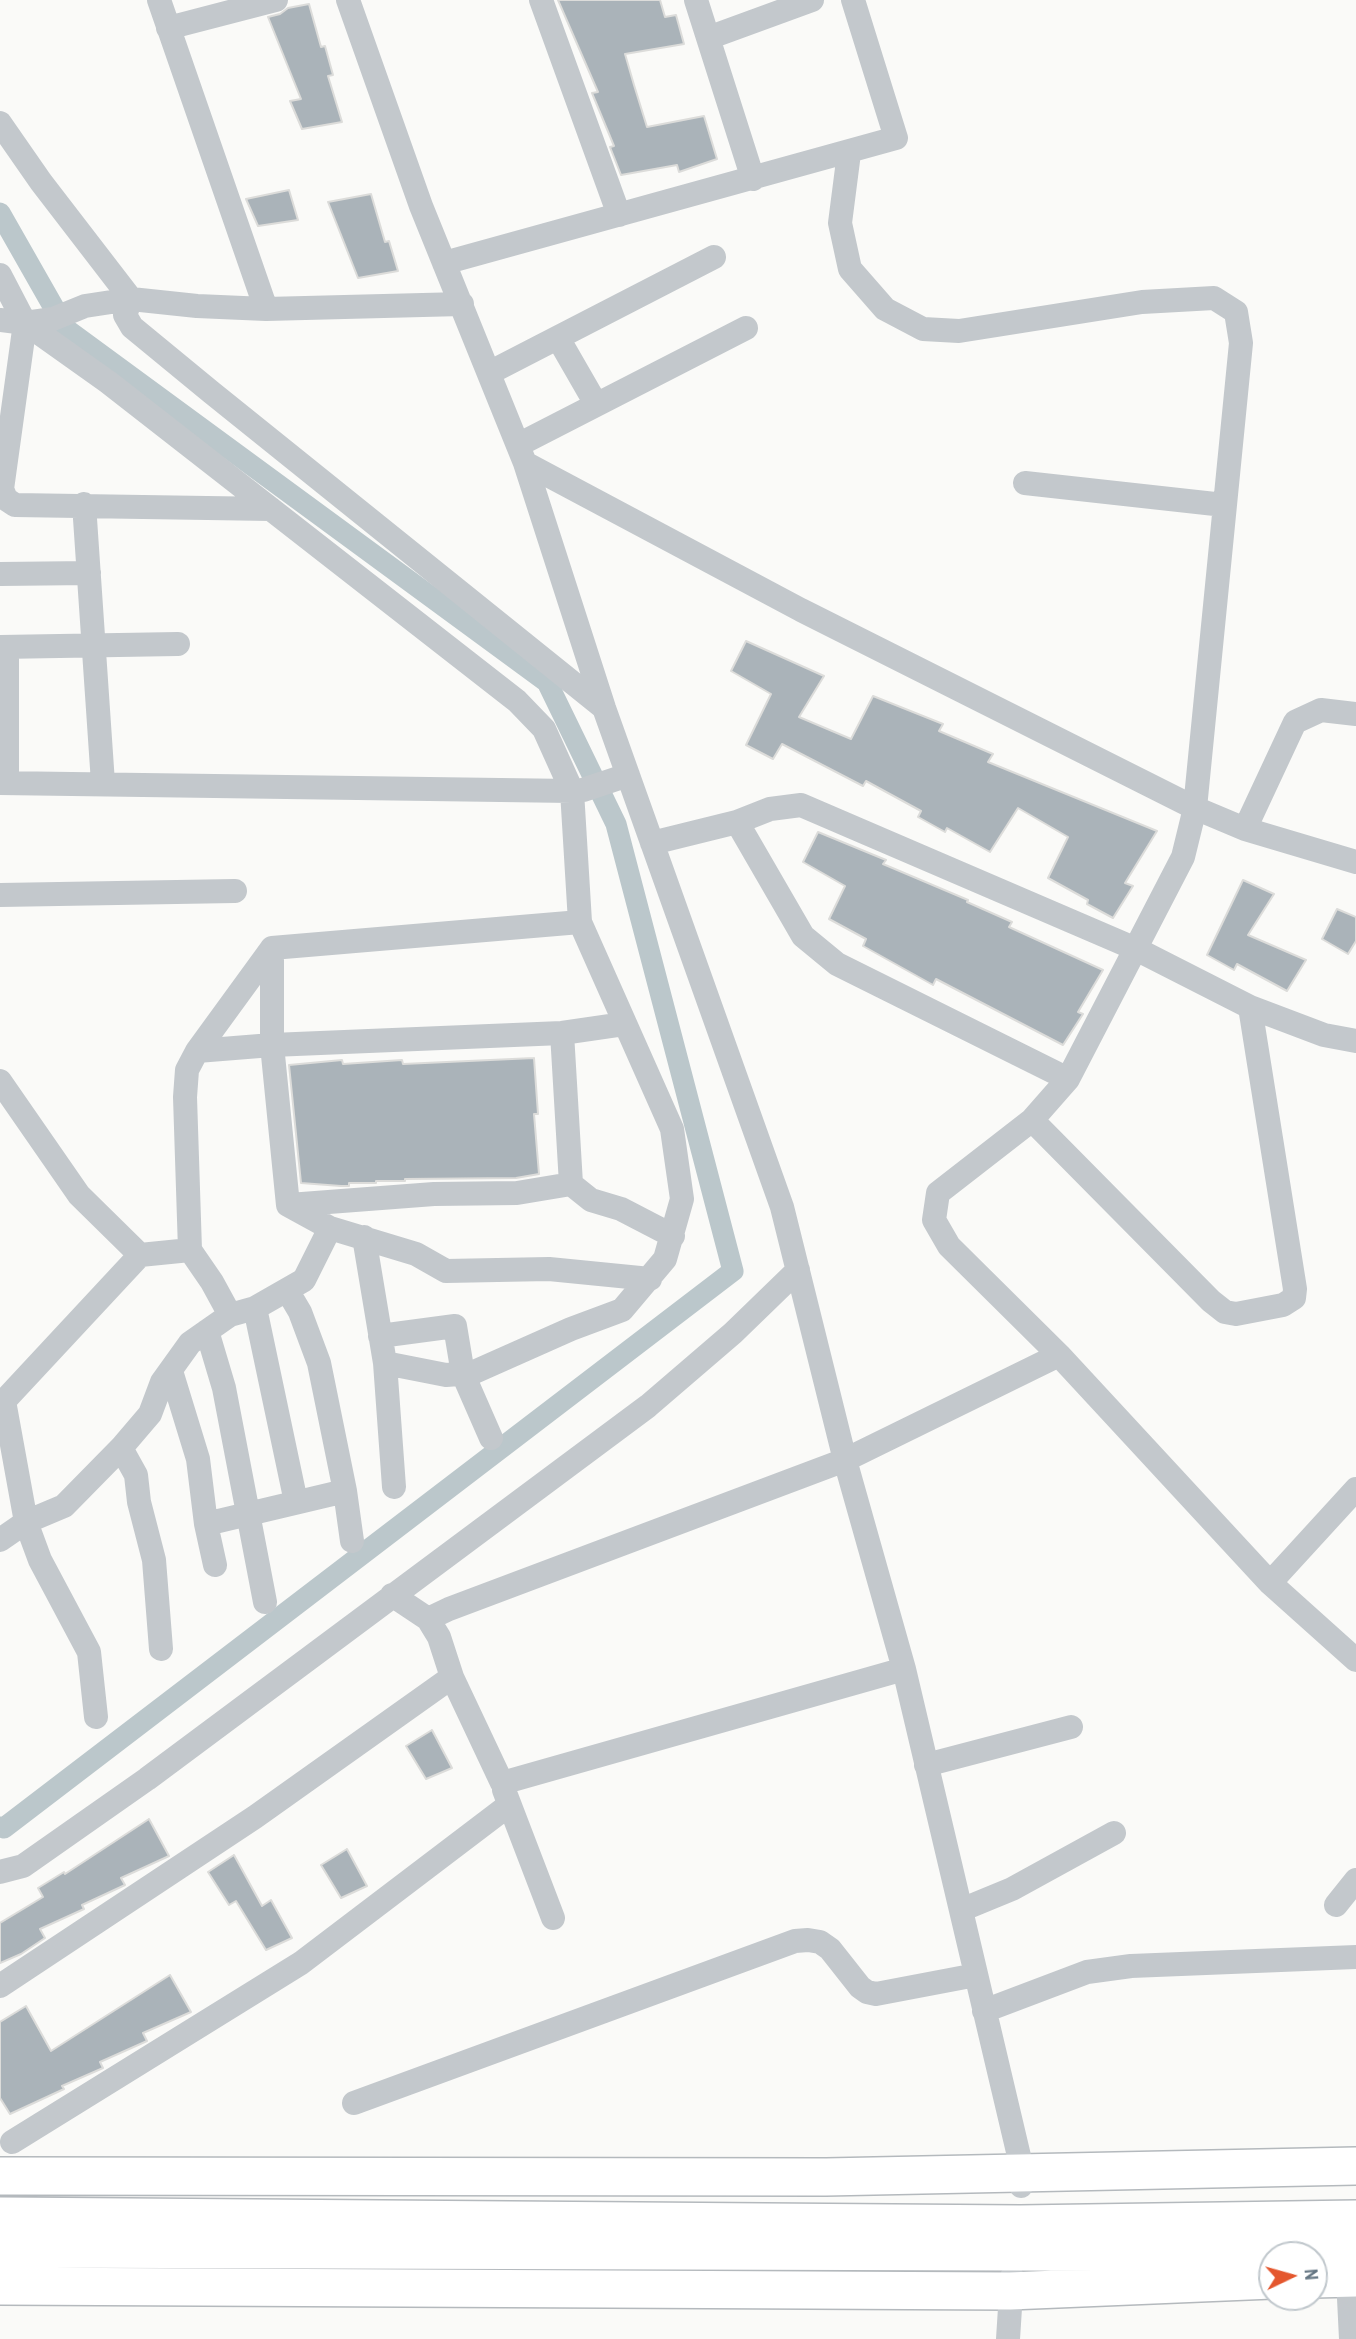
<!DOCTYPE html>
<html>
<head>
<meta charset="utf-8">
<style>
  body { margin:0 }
  #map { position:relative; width:1356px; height:2339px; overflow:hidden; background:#fafaf8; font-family:"Archivo Narrow",sans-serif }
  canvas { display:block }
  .north { position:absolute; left:1258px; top:2241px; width:70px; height:70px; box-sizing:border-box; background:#fff; border:2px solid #c1c8cd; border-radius:50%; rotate:85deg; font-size:19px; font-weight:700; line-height:28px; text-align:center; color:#657683 }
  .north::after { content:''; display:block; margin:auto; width:24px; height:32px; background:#e4572e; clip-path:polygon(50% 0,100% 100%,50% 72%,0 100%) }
</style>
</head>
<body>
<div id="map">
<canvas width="1356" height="2339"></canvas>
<div class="north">N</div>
</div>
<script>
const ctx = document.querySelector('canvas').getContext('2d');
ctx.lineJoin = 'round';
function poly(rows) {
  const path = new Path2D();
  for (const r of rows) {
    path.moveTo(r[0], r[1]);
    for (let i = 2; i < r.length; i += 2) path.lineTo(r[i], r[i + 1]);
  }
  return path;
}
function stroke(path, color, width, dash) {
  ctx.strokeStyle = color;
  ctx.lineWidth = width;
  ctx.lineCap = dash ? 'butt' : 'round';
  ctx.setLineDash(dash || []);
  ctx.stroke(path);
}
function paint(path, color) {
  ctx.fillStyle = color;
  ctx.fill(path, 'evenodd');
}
const canal = poly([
  [0,213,66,329,547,682,616,824,733,1271,4,1828,0,1827]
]);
const building = poly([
  [558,0,660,0,665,17,676,15,684,44,625,54,634,85,647,127,704,116,717,159,679,172,677,165,621,175,610,147,614,146,592,93,598,92,558,0],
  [309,4,321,47,325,46,333,75,328,76,342,122,302,129,290,101,301,99,268,17,280,14,288,8,309,4],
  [289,190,298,220,258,226,246,199,289,190],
  [371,194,385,242,389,241,398,271,358,278,328,202,371,194],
  [746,641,824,676,799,717,851,739,873,696,943,724,939,731,993,754,988,762,1157,831,1125,883,1133,886,1113,918,1087,904,1088,900,1048,878,1068,837,1018,808,990,852,947,828,945,832,918,817,921,811,866,781,863,786,782,744,773,759,746,745,771,694,731,671,746,641],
  [818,832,886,860,883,864,968,900,967,902,1012,922,1009,927,1103,970,1078,1012,1083,1014,1063,1045,936,979,933,985,863,946,866,939,829,919,845,886,803,862,818,832],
  [1243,880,1274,894,1248,935,1306,960,1287,991,1237,964,1234,970,1207,955,1243,880],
  [1337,909,1356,917,1356,941,1348,954,1322,939,1337,909],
  [534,1058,538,1114,534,1114,539,1174,516,1178,405,1179,405,1181,376,1181,376,1183,349,1183,349,1186,341,1186,301,1183,289,1065,342,1060,343,1064,402,1060,403,1064,534,1058],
  [432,1730,452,1768,426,1779,406,1746,432,1730],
  [149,1819,169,1856,121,1878,125,1885,82,1905,84,1909,40,1929,45,1938,21,1954,0,1963,0,1923,43,1897,38,1888,64,1872,65,1874,149,1819],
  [347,1849,367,1886,341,1898,321,1865,347,1849],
  [234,1855,262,1906,271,1900,292,1938,266,1950,236,1901,229,1905,208,1872,234,1855],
  [170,1975,191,2012,143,2033,147,2041,100,2062,103,2068,62,2086,64,2089,10,2114,0,2098,0,2022,26,2006,51,2051,170,1975]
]);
const minor = poly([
  [159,0,266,309],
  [348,0,421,206,525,463,604,708,782,1207,845,1460,904,1669,1023,2173,1021,2186],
  [541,0,619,215],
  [696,0,753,179],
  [168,28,276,0],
  [708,38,812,0],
  [0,123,41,182,131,299,125,315,132,327,211,392,604,708],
  [444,263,896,138,853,0],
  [0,275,25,323,2,489,6,499,15,505,271,509],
  [0,320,25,323,108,382,517,701,544,729,572,791,580,922,672,1129,682,1199,665,1259,622,1310,571,1329,472,1373,446,1375,385,1363],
  [25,323,53,319,85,306,131,299,197,306,266,309,462,304],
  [558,338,596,404],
  [489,373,714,257],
  [518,445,746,328],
  [525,463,801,610,1195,808,1241,343,1236,312,1214,298,1142,302,959,331,923,329,885,309,850,269,840,223,849,153],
  [1025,483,1224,505],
  [84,504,103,783],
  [0,574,89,573],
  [0,647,178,644],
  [7,647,7,782],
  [0,783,572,791,583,790,628,775],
  [737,822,770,809,801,805,1136,949,1250,1007,1324,1035,1356,1041],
  [1245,829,1295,722,1321,710,1356,714],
  [652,843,737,822,803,936,837,964,1068,1079],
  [1356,862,1245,829,1195,808,1183,857,1068,1079,1032,1120,938,1193,934,1220,949,1246,1059,1355,1270,1583,1356,1660],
  [0,895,235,891],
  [562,1033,571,1184],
  [197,1051,272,948,580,922],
  [0,1081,79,1195,140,1255,190,1250,212,1282,230,1315],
  [1032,1120,1211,1301,1225,1312,1236,1314,1283,1305,1294,1298,1295,1289,1250,1007],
  [289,1205,434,1194,517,1193,571,1184,591,1200,621,1209,673,1236],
  [330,1228,416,1254,446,1271,549,1269,650,1279],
  [364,1237,385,1363,394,1487],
  [190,1250,185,1097,187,1070,197,1051,272,1045,562,1033,624,1024],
  [287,1290,300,1312,319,1363,345,1491,352,1541],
  [255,1308,296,1502],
  [207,1331,224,1388,265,1602],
  [380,1336,455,1326,463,1374,491,1438],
  [171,1371,198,1459,206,1524,215,1565],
  [121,1448,136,1475,139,1502,154,1560,161,1649],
  [206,1524,345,1491],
  [0,1540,26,1522,64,1506,121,1448,150,1414,162,1382,190,1343,230,1315,255,1308,304,1280,330,1228,288,1205,272,1045,272,948],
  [1270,1583,1356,1489],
  [392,1595,428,1619],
  [904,1669,502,1783,452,1677,439,1637,428,1619,449,1609,845,1460,1059,1355],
  [96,1717,89,1652,40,1560,26,1522,4,1401,140,1255],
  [926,1765,1071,1727],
  [504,1790,553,1918],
  [0,1872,23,1866,147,1779,648,1406,733,1333,798,1270],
  [1336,1905,1356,1880],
  [961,1910,1012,1889,1114,1833],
  [0,1986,255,1817,452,1677],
  [984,2011,1087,1972,1131,1966,1356,1957],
  [354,2103,795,1941,808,1940,820,1942,830,1949,860,1987,867,1992,876,1994,976,1975],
  [12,2142,301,1963,509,1805],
  [1348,2278,1351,2339],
  [1008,2339,1012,2277]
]);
const highway = poly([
  [0,2176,826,2177,1356,2166],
  [0,2216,1020,2224,1356,2219],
  [0,2249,1356,2253],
  [1314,2279,1356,2278],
  [0,2286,1010,2291,1272,2280]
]);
stroke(canal, '#bbc7cb', 21);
paint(building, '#aab3b9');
stroke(building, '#dcdcda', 2);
stroke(highway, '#b4b9bd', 40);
stroke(minor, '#c3c8cc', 24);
stroke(highway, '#fff', 37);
</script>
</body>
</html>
